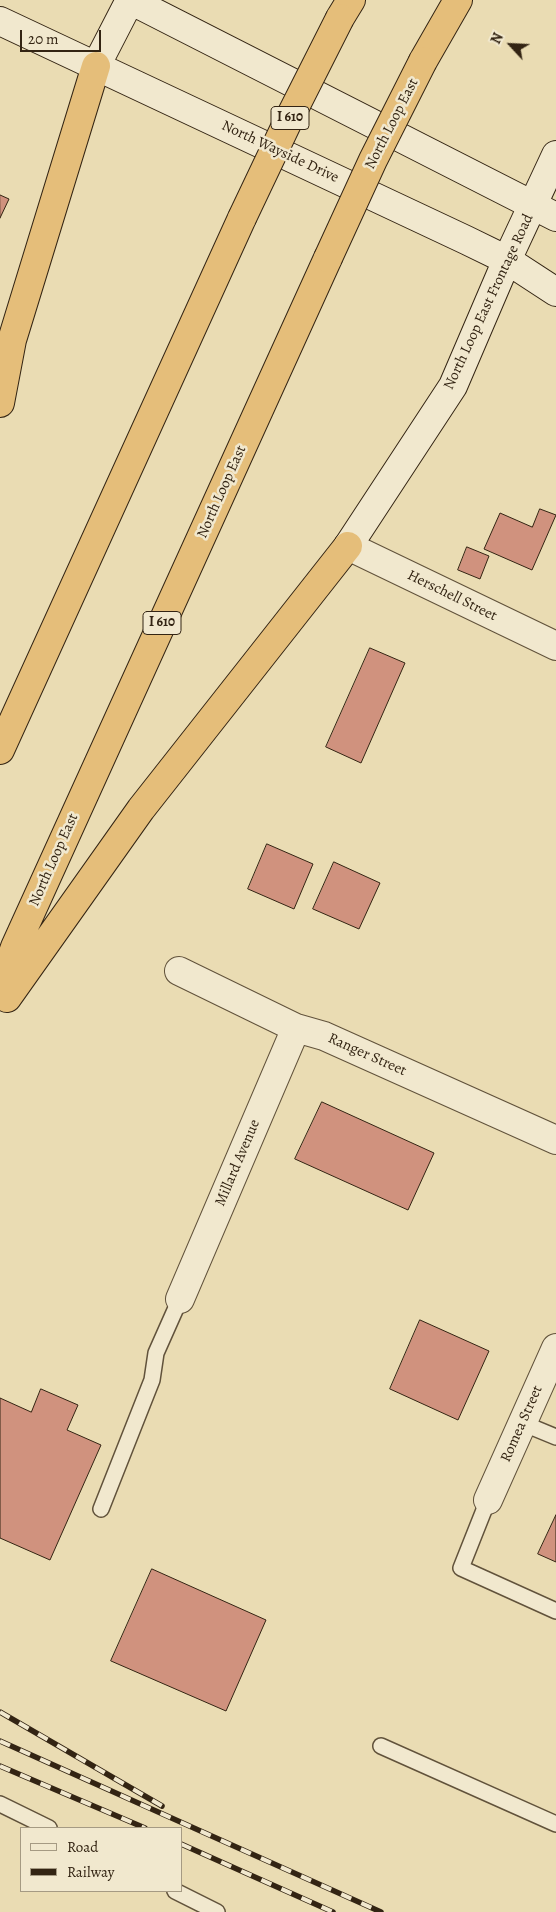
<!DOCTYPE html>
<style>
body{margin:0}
#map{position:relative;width:556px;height:1912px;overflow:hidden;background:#eadcb3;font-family:Alegreya,serif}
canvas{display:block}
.legend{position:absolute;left:20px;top:1827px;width:162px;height:65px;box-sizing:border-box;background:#f1e8ce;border:1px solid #a59a83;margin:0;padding:6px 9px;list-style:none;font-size:15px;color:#332413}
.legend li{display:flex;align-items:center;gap:10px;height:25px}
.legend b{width:25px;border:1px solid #a59a83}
.north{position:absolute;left:486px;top:20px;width:50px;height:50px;-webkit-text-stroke:4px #f1e8ce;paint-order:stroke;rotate:295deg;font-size:14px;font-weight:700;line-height:20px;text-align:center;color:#332413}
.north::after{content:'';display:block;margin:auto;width:18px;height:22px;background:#332413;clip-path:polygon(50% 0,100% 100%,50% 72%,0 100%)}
.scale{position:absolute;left:20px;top:30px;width:81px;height:22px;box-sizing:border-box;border:2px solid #332413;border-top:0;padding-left:6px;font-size:15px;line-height:18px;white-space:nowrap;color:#332413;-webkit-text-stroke:4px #f1e8ce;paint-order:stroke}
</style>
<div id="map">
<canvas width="556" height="1912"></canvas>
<ul class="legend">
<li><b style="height:6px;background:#f1e8ce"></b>Road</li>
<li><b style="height:6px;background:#332413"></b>Railway</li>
</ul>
<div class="north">N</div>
<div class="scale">20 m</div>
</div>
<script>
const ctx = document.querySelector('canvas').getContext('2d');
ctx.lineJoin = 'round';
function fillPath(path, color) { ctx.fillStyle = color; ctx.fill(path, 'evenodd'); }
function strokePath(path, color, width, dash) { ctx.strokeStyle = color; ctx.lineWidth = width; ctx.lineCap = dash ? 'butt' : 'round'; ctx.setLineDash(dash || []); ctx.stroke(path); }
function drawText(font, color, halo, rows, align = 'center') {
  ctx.font = font + ' Alegreya,serif'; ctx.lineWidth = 5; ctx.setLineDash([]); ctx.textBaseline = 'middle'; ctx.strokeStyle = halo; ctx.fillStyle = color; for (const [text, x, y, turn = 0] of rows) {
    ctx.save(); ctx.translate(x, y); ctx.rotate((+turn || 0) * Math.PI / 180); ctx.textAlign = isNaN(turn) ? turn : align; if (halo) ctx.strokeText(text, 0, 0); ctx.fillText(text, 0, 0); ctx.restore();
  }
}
const building = new Path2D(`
 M0,195L9,199L0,218Z
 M540,509L556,515L532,570L484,549L500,513L532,527Z
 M467,547L489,556L480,579L458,570Z
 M370,648L405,663L361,763L326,747Z
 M267,844L313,864L294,909L248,889Z
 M334,862L380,883L359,929L313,909Z
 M322,1102L434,1153L408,1210L295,1159Z
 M420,1320L489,1351L458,1420L390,1389Z
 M41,1389L78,1405L67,1430L101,1445L50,1560L0,1538V1398L31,1412Z
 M556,1515V1562L538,1554Z
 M152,1569L266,1620L226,1711L111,1661Z`);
const lane = new Path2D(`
 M522,1423L556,1437
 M488,1500L461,1568L556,1611
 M101,1509L152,1380L156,1353L180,1299
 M381,1746L556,1824
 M0,1804L49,1828
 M175,1891L217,1912`);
const street = new Path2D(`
 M348,546L556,646
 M179,971L296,1028L324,1036L556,1140
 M180,1299L296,1028
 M488,1500L556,1348`);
const secondary = new Path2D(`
 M130,0L556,217
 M0,21L466,240L507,260L556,292
 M96,66L130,0
 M348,546L453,386L507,260L556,155`);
const highway = new Path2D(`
 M340,18L351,0
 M423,61L458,0
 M0,403L12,340L96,66
 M0,750L242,218
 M0,990L15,947L328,258
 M7,998L141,809L348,546`);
const rail = new Path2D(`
 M0,1712L162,1806
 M0,1741L381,1912
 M0,1766L145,1828
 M181,1844L333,1912`);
const highwayBridge = new Path2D(`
 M242,218L290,117L340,18
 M328,258L373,160L423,61`);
const shields = [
 [290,118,38],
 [162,623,38]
];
const shieldNames = [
 ["I 610",290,118],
 ["I 610",162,623]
];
const streetNames = [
 ["North Loop East",392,124,-63],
 ["North Wayside Drive",280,152,25],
 ["North Loop East Frontage Road",489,302,-65],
 ["North Loop East",222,492,-66],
 ["Herschell Street",452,596,26],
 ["North Loop East",54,860,-66],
 ["Ranger Street",367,1055,24],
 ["Millard Avenue",238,1163,-67],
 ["Romea Street",522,1424,-66]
];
fillPath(building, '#d0927e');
strokePath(building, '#332413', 1);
strokePath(lane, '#61523b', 18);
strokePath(street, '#61523b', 30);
strokePath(secondary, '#332413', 30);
strokePath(highway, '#332413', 30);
strokePath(lane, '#f1e8ce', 15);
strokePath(street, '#f1e8ce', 28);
strokePath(secondary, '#f1e8ce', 28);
strokePath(highway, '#e5be7a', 28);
strokePath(rail, '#332413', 5.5);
strokePath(rail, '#f1e8ce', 4, [11]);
strokePath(highwayBridge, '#332413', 30, []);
strokePath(highwayBridge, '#e5be7a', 28);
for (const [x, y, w] of shields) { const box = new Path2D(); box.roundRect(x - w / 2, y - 11.5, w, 23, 4); ctx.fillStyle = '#f1e8ce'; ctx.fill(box); strokePath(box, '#332413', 1); }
drawText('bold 14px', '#332413', null, shieldNames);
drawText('15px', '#332413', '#f1e8ce', streetNames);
</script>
